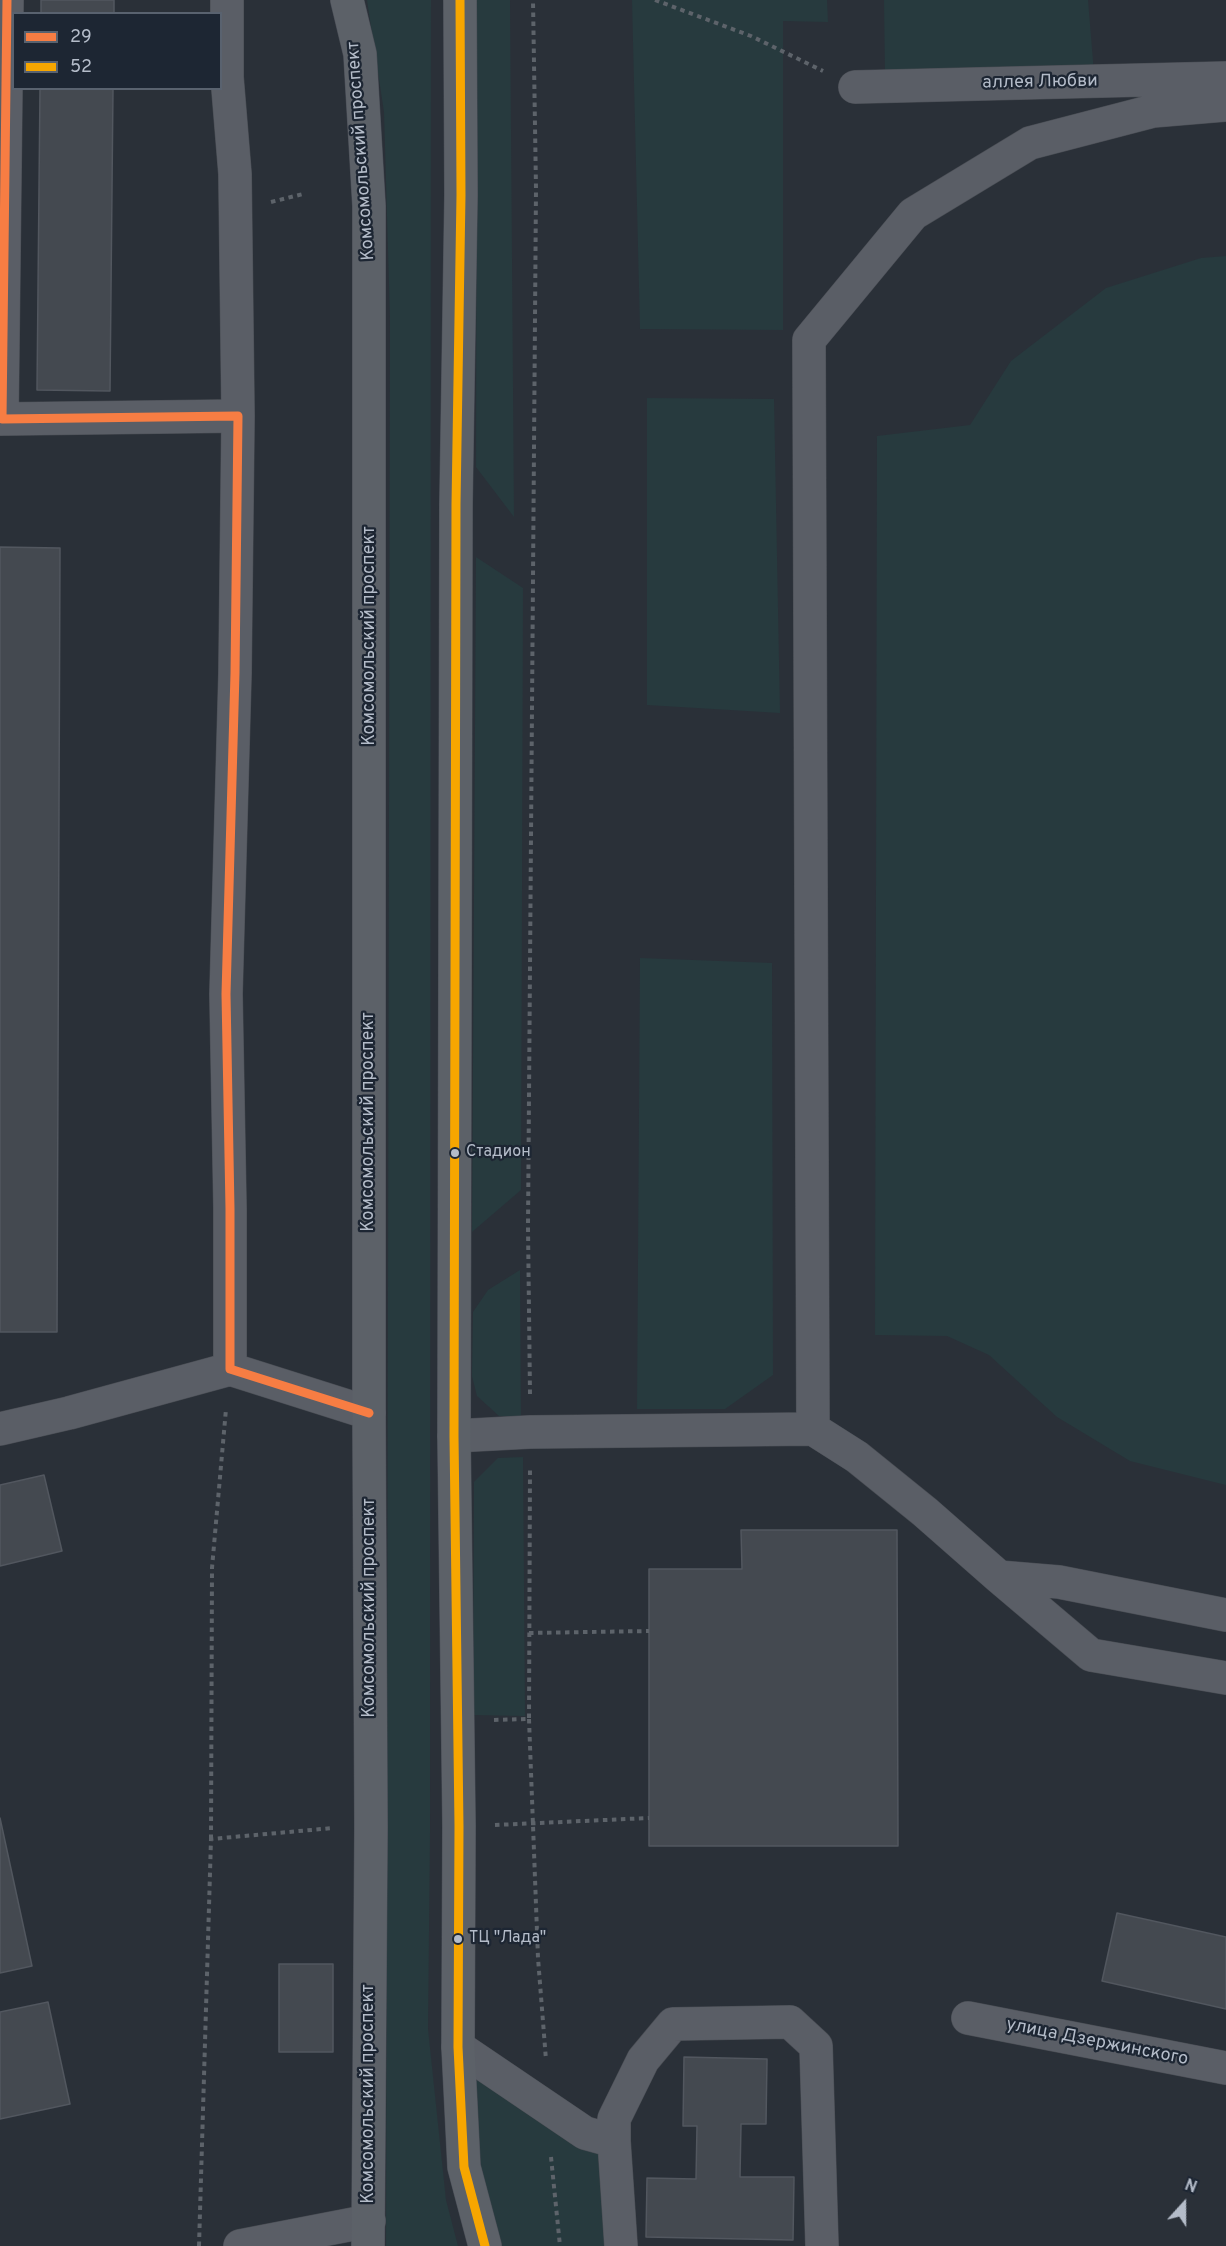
<!DOCTYPE html>
<meta charset="utf-8">
<style>
body{margin:0}
#map{position:relative;width:1226px;height:2246px;overflow:hidden;background:#2a3038;font-family:Overpass,sans-serif}
canvas{display:block}
.legend{position:absolute;left:12px;top:12px;width:210px;height:78px;box-sizing:border-box;background:#1d2633;border:2px solid #59626f;margin:0;padding:8px 10px;list-style:none;font-size:18px;color:#b4bcc9}
.legend li{display:flex;align-items:center;gap:12px;height:30px}
.legend b{width:30px;border:2px solid #59626f}
.north{position:absolute;left:1154px;top:2174px;width:60px;height:60px;-webkit-text-stroke:4px #1d2633;paint-order:stroke;rotate:21deg;font-size:16px;font-weight:700;line-height:24px;text-align:center;color:#b4bcc9}
.north::after{content:'';display:block;margin:auto;width:21px;height:27px;background:#b4bcc9;clip-path:polygon(50% 0,100% 100%,50% 72%,0 100%)}
</style>
<div id="map">
<canvas width="1226" height="2246"></canvas>
<ul class="legend">
<li><b style="height:8px;background:#f77d43"></b>29</li>
<li><b style="height:8px;background:#f7a600"></b>52</li>
</ul>
<div class="north">N</div>
</div>
<script>
const ctx = document.querySelector('canvas').getContext('2d');
ctx.lineJoin = 'round';
function fillPath(path, color) { ctx.fillStyle = color; ctx.fill(path, 'evenodd'); }
function strokePath(path, color, width, dash) { ctx.strokeStyle = color; ctx.lineWidth = width; ctx.lineCap = dash ? 'butt' : 'round'; ctx.setLineDash(dash || []); ctx.stroke(path); }
function drawText(font, color, halo, rows, align = 'center') {
  ctx.font = font + ' Overpass,sans-serif'; ctx.lineWidth = 4.5; ctx.setLineDash([]); ctx.textBaseline = 'middle'; ctx.strokeStyle = halo; ctx.fillStyle = color; for (const [text, x, y, turn = 0] of rows) {
    ctx.save(); ctx.translate(x, y); ctx.rotate((+turn || 0) * Math.PI / 180); ctx.textAlign = isNaN(turn) ? turn : align; if (halo) ctx.strokeText(text, 0, 0); ctx.fillText(text, 0, 0); ctx.restore();
  }
}
const green = new Path2D(`
 M367,0H431L430,1833L428,2029L446,2200L458,2246H386L390,318L384,112Z
 M477,0H510L514,517L476,467Z
 M632,0H827L828,22L783,21V330L640,329Z
 M884,0H1088L1094,73L885,75Z
 M1226,256V1485L1130,1461L1057,1417L989,1355L947,1336L875,1335L877,436L970,425L1011,361L1106,288L1201,258Z
 M647,398L774,399L780,713L647,705Z
 M476,557L523,588L521,1190L472,1232Z
 M640,958L772,963L773,1375L725,1409H637Z
 M520,1270L521,1417L499,1416L477,1396L472,1376L473,1312L488,1290Z
 M523,1457L525,1716L473,1715L474,1482L498,1458Z
 M458,2047L614,2141L621,2246H485Z`);
const building = new Path2D(`
 M41,0H114V14H41Z
 M40,88H113L110,391L37,390Z
 M0,547L60,548L57,1332H0Z
 M44,1475L62,1551L0,1566V1485Z
 M741,1530H897L898,1846H649V1569H742Z
 M0,1818L32,1966L0,1973Z
 M1117,1913L1226,1937V2009L1102,1981Z
 M279,1964H333V2052H279Z
 M48,2002L70,2104L0,2119V2012Z
 M684,2057L767,2059L766,2124H741L740,2177H794L793,2240L646,2237L647,2178L696,2179L697,2126H683Z`);
const path = new Path2D(`
 M655,0L751,36L823,71
 M271,202L303,194
 M530,1394L528,1227L536,189L533,0
 M529,1633L649,1631
 M529,1719L538,1958L546,2060
 M494,1720L529,1719L530,1468
 M495,1825L649,1818
 M211,1839L212,1568L226,1409
 M551,2157L560,2246
 M199,2246L211,1839L333,1828`);
const minor = new Path2D(`
 M7,0L2,419L238,416L235,673L226,994L230,1209V1369L369,1413
 M227,0V77L235,174L238,416
 M855,87L1226,78
 M0,1429L69,1413L230,1369
 M813,1429L809,340L913,214L1030,143L1153,111L1226,105
 M454,1436L530,1432L813,1429L857,1457L925,1512L999,1577L1091,1655L1226,1678
 M999,1577L1059,1582L1226,1615
 M968,2018L1226,2068
 M458,2047L585,2133L614,2141L621,2246
 M614,2141V2119L643,2060L673,2024L790,2022L816,2046L822,2246
 M240,2246L369,2221`);
const major = new Path2D(`
 M347,0L360,54L369,206V1413L371,1827L368,2246
 M460,0L461,195L456,504L454,1436L459,1826L458,2047L464,2167L485,2246`);
const bus1 = new Path2D(`
 M7,0L2,419L238,416L235,673L226,994L230,1209V1369L369,1413`);
const bus2 = new Path2D(`
 M460,0L461,195L456,504L454,1436L459,1826L458,2047L464,2167L485,2246`);
const markers = [
 [455,1153,5,"#b4bcc9"],
 [458,1939,5,"#b4bcc9"]
];
const busNames = [
 ["Стадион",466,1153],
 ["ТЦ \"Лада\"",469,1939]
];
const streetNames = [
 ["аллея Любви",1040,83,-1],
 ["Комсомольский проспект",362,151,-94],
 ["Комсомольский проспект",370,636,-90],
 ["Комсомольский проспект",369,1122,-90],
 ["Комсомольский проспект",370,1608,-90],
 ["улица Дзержинского",1097,2043,11],
 ["Комсомольский проспект",369,2094,-90]
];
fillPath(green, '#273a3e');
fillPath(building, '#444950');
strokePath(building, '#52575f', 1.5);
strokePath(minor, '#484c53', 34);
strokePath(major, '#484c55', 34);
strokePath(path, '#5d636a', 4, [4.5, 4.5]);
strokePath(minor, '#5a5e66', 33);
strokePath(major, '#5c6168', 33);
strokePath(bus1, '#f77d43', 9);
strokePath(bus2, '#f7a600', 9);
for (const [x, y, r, color] of markers) { const dot = new Path2D(); dot.arc(x, y, r, 0, 2 * Math.PI); ctx.fillStyle = color; ctx.fill(dot); strokePath(dot, '#1d2633', 2); }
drawText('16px', '#b4bcc9', '#1d2633', busNames, 'left');
drawText('18px', '#b4bcc9', '#1d2633', streetNames);
</script>
